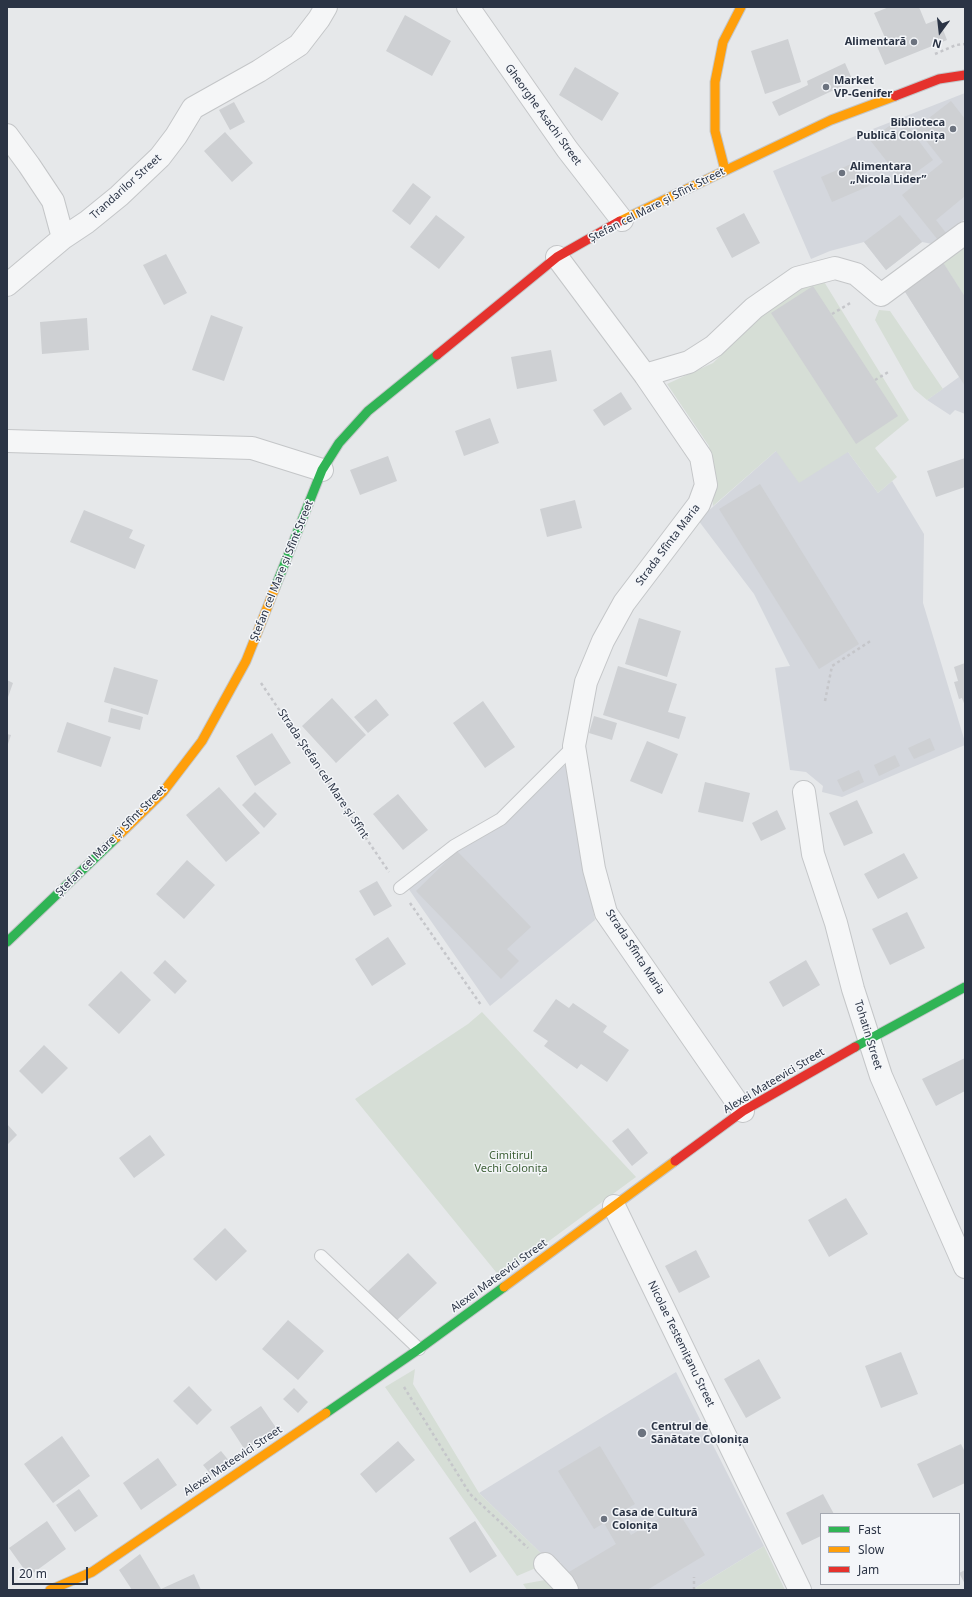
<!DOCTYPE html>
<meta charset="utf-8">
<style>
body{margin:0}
#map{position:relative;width:972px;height:1597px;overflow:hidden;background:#e6e8ea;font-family:"Noto Sans",sans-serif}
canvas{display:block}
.frame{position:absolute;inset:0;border:8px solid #2b3445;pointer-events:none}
.legend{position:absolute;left:820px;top:1513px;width:140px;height:72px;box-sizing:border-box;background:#f4f6f9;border:1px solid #a4a8b1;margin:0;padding:5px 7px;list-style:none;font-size:12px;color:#2b3445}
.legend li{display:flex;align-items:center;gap:8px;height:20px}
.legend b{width:20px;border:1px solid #a4a8b1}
.north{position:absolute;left:920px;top:12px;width:40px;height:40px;-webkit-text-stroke:3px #f4f6f9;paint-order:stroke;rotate:195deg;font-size:11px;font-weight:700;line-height:16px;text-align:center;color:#2b3445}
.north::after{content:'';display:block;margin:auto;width:14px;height:18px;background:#2b3445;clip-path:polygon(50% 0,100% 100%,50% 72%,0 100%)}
.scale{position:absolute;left:12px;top:1567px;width:76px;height:18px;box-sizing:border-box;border:2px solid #2b3445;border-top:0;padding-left:5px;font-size:12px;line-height:14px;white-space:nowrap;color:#2b3445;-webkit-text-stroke:3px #f4f6f9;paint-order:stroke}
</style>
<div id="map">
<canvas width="972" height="1597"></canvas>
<div class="frame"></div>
<ul class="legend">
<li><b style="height:5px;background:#30b455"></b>Fast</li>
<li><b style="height:5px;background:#ff9f0a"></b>Slow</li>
<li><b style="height:5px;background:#e5322d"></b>Jam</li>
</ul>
<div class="north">N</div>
<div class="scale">20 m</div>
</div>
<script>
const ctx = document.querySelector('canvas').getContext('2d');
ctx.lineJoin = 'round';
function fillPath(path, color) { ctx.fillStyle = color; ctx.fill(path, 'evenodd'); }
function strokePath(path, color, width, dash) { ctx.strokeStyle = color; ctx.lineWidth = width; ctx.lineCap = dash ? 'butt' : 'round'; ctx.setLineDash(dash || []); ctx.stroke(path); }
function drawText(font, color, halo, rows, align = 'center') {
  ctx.font = font + ' "Noto Sans",sans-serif'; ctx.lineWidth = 3; ctx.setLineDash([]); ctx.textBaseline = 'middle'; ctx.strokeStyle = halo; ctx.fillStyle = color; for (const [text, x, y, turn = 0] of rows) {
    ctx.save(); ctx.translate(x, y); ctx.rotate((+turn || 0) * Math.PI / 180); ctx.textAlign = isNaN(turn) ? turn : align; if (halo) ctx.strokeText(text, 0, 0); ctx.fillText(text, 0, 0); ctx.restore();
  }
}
const built = new Path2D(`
 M965,93V219L932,244L922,242L886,270L864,242L830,251L811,259L773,171L860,134Z
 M965,245V414L955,410L950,415L927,400L959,377L902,287Z
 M776,451L848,452L878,493L892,481L924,534L923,603L965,742V745L842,797L822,792L823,786L806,772L790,770L775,668L790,666L754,594L698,520Z
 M567,763L595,920L490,1006L408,888L457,848L506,823Z
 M676,1372L764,1546L692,1590H575L560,1562H550L479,1493Z`);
const green = new Path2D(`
 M965,245V297L942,261Z
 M811,279L823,280L909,420L875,448L897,477L878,493L848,452L799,483L776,451L713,506L709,446L667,384L713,363L768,308Z
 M879,310L890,311L943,389L927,400L914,389L875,320Z
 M482,1012L636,1177L500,1277L355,1099L468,1024Z
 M415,1369L413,1384L479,1493L550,1562L517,1576L385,1387Z
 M764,1546L785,1590H692Z
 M545,1580L556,1585L558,1590H527L523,1584Z`);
const building = new Path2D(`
 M889,7H919L926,24L939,19L947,40L885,65L876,44L886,40L874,13Z
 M405,15L451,41L432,76L386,51Z
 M788,39L801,82L765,94L751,51Z
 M845,63L853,81L779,116L772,102L808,85L807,81Z
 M575,67L619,93L602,121L559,95Z
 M951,101L965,119V196L936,220L946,233L938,240L902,195L943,162L916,128Z
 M234,102L245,122L230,130L219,110Z
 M892,124L898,132L907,125L933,160L903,182L870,140Z
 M225,132L253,163L232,182L204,151Z
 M858,161L869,186L832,202L821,177Z
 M413,183L431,197L410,225L392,211Z
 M744,213L760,243L732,258L716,228Z
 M436,215L465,237L439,269L410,247Z
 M900,215L922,242L886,270L864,242Z
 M166,254L187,293L164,305L143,265Z
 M942,261L965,297V386L902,287Z
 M813,286L898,416L856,444L771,313Z
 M211,315L243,327L224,381L192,370Z
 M87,318L89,350L42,354L40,322Z
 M551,350L557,381L517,389L511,357Z
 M621,392L632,409L604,426L593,410Z
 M490,418L499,443L464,456L455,431Z
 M388,456L397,481L360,495L350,470Z
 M965,458V487L936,497L927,471Z
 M760,484L859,644L819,669L719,509Z
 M575,500L582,528L547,537L540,509Z
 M84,510L133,530L129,538L145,545L135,569L70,542Z
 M639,618L681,631L667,677L625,664Z
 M965,663V706L962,698L959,699L954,682L958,681L954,667Z
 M618,666L677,684L668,712L686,717L679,739L603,715Z
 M114,667L158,680L148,715L104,702Z
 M7,680L13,683L7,700Z
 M332,698L366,735L336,763L302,726Z
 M376,699L389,715L368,733L354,717Z
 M483,701L515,747L485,768L453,723Z
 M111,708L143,717L140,730L108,722Z
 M594,716L617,723L612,740L589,733Z
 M67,722L111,737L101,767L57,752Z
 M272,733L291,763L255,786L236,756Z
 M7,734L11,735L7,747Z
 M930,738L935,750L914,759L908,748Z
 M647,741L678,754L662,794L630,781Z
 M895,755L900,766L879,776L874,765Z
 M859,770L864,782L843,792L837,780Z
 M705,782L750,793L743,822L698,812Z
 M219,787L260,833L226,862L186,815Z
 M255,792L277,814L264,828L242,805Z
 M398,794L428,830L403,850L373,814Z
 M857,800L873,833L844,846L829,813Z
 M777,810L786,829L761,841L752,823Z
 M457,851L531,927L507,949L519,961L501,979L416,891Z
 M904,853L918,878L878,899L864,874Z
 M187,860L215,885L184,919L156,894Z
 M377,881L392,906L374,916L359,891Z
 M907,912L925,948L890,965L872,929Z
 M388,937L406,964L372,986L355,959Z
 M165,960L187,981L175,994L153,973Z
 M806,960L820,985L783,1007L769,982Z
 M121,971L151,1000L119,1034L88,1005Z
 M556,999L569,1008L573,1003L607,1026L603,1032L629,1050L607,1082L581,1064L577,1069L544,1046L548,1041L533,1031Z
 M44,1045L68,1068L42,1094L19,1071Z
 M965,1058V1091L936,1106L922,1079Z
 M7,1124L17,1135L7,1145Z
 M628,1128L648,1153L632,1166L612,1141Z
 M150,1135L165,1155L134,1178L119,1158Z
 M846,1198L868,1234L829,1257L808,1220Z
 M225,1228L247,1251L216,1281L193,1259Z
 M696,1250L710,1277L679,1293L665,1266Z
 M408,1253L437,1283L396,1321L368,1291Z
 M288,1320L324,1351L298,1380L262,1349Z
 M901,1352L918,1394L881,1408L865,1366Z
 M759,1359L781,1398L746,1418L724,1379Z
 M189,1386L212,1410L197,1425L173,1401Z
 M294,1388L308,1402L298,1413L283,1399Z
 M261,1406L277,1429L245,1450L230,1427Z
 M62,1436L90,1476L53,1503L24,1464Z
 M398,1441L415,1460L376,1493L360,1474Z
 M961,1444L965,1452V1483L933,1498L917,1464Z
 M600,1446L635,1504L618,1514L631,1535L676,1508L705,1555L647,1590H580L569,1572L616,1544L604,1523L594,1529L558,1471Z
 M221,1451L230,1462L212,1476L203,1465Z
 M158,1458L177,1485L141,1510L123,1483Z
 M79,1489L98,1516L75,1532L56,1505Z
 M823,1494L834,1514H821V1536L802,1545L786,1513Z
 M47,1521L66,1549L29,1576L9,1548Z
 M475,1521L497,1556L470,1573L449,1538Z
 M140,1554L161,1589L194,1574L201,1590H132L119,1570Z
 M965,1570V1584L959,1573Z`);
const path = new Path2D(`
 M935,54L956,45L965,44
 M832,314L852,302
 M875,380L890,371
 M261,683L389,872
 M825,701L832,666L872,640
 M410,903L481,1005
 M404,1387L470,1494L528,1548
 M694,1590V1577`);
const lane = new Path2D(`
 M400,888L454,846L501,819L574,746
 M321,1256L419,1349`);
const street = new Path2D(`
 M468,7L567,149L622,220
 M7,135L29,165L53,201L63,238
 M557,257L645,375L701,457L706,485L699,504L624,603L603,641L586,682L574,746L594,869L606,913L743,1111
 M7,285L63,238L87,222L119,196L160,157L176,136L193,108L259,71L299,45L319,19L326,7
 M645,375L689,362L714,346L754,308L797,278L835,268L856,274L881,295L965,233
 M7,441L252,448L322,470
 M804,792L813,854L836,923L853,989L881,1076L965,1267
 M614,1206L800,1590
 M545,1564L563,1583L567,1590`);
const fast = new Path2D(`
 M275,588L322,470L339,443L368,411L437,355
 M7,942L116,838
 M855,1047L965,987
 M326,1413L419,1349L504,1287`);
const slow = new Path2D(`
 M725,170L715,131V82L723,42L741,7
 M620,221L831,120L895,96
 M116,838L163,792L202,741L246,661L275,588
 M504,1287L675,1161
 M50,1590L92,1572L326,1413`);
const jam = new Path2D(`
 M895,96L939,79L965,75
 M437,355L557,257L620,221
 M675,1161L743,1111L855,1047`);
const markers = [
 [914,42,4,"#6c737f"],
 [826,87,4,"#6c737f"],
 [953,129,4,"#6c737f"],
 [842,173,4,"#6c737f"],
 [642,1433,5,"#6c737f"],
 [604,1519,4,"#6c737f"]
];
const poiNames = [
 ["Alimentară",906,42,"right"],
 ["Market",834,81],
 ["VP-Genifer",834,94],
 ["Biblioteca",945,123,"right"],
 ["Publică Colonița",945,136,"right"],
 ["Alimentara",850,167],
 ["„Nicola Lider”",850,180],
 ["Centrul de",651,1427],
 ["Sănătate Colonița",651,1440],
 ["Casa de Cultură",612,1513],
 ["Colonița",612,1526]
];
const streetNames = [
 ["Gheorghe Asachi Street",543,115,54],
 ["Trandarilor Street",126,187,-42],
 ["Ștefan cel Mare și Sfînt Street",657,205,-27],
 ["Strada Sfînta Maria",668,545,-53],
 ["Ștefan cel Mare și Sfînt Street",282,571,-68],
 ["Strada Ștefan cel Mare și Sfînt",323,774,56],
 ["Ștefan cel Mare și Sfînt Street",111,841,-45],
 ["Strada Sfînta Maria",635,952,57],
 ["Tohatin Street",868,1035,73],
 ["Alexei Mateevici Street",774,1081,-31],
 ["Alexei Mateevici Street",499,1276,-36],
 ["Nicolae Testemițanu Street",681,1344,64],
 ["Alexei Mateevici Street",233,1461,-34]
];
const parkNames = [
 ["Cimitirul",511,1156],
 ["Vechi Colonița",511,1169]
];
fillPath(built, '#d4d7dd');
fillPath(green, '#d6ded6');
fillPath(building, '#ced0d3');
strokePath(lane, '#c4c6c8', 14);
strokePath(street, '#c4c6c8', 24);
strokePath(fast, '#c4c6c8', 11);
strokePath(slow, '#c4c6c8', 11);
strokePath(jam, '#c4c6c8', 11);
strokePath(path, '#c5c6ca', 2.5, [3, 3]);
strokePath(lane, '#f5f6f7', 12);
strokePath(street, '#f5f6f7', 22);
strokePath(fast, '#30b455', 9);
strokePath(slow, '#ff9f0a', 9);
strokePath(jam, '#e5322d', 9);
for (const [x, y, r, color] of markers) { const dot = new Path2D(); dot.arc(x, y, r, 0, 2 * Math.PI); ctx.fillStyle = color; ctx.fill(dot); strokePath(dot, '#f4f6f9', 1.5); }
drawText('bold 11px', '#2b3445', '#f4f6f9', poiNames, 'left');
drawText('11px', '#2b3445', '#f4f6f9', streetNames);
drawText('11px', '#3f6138', '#f4f6f9', parkNames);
</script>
